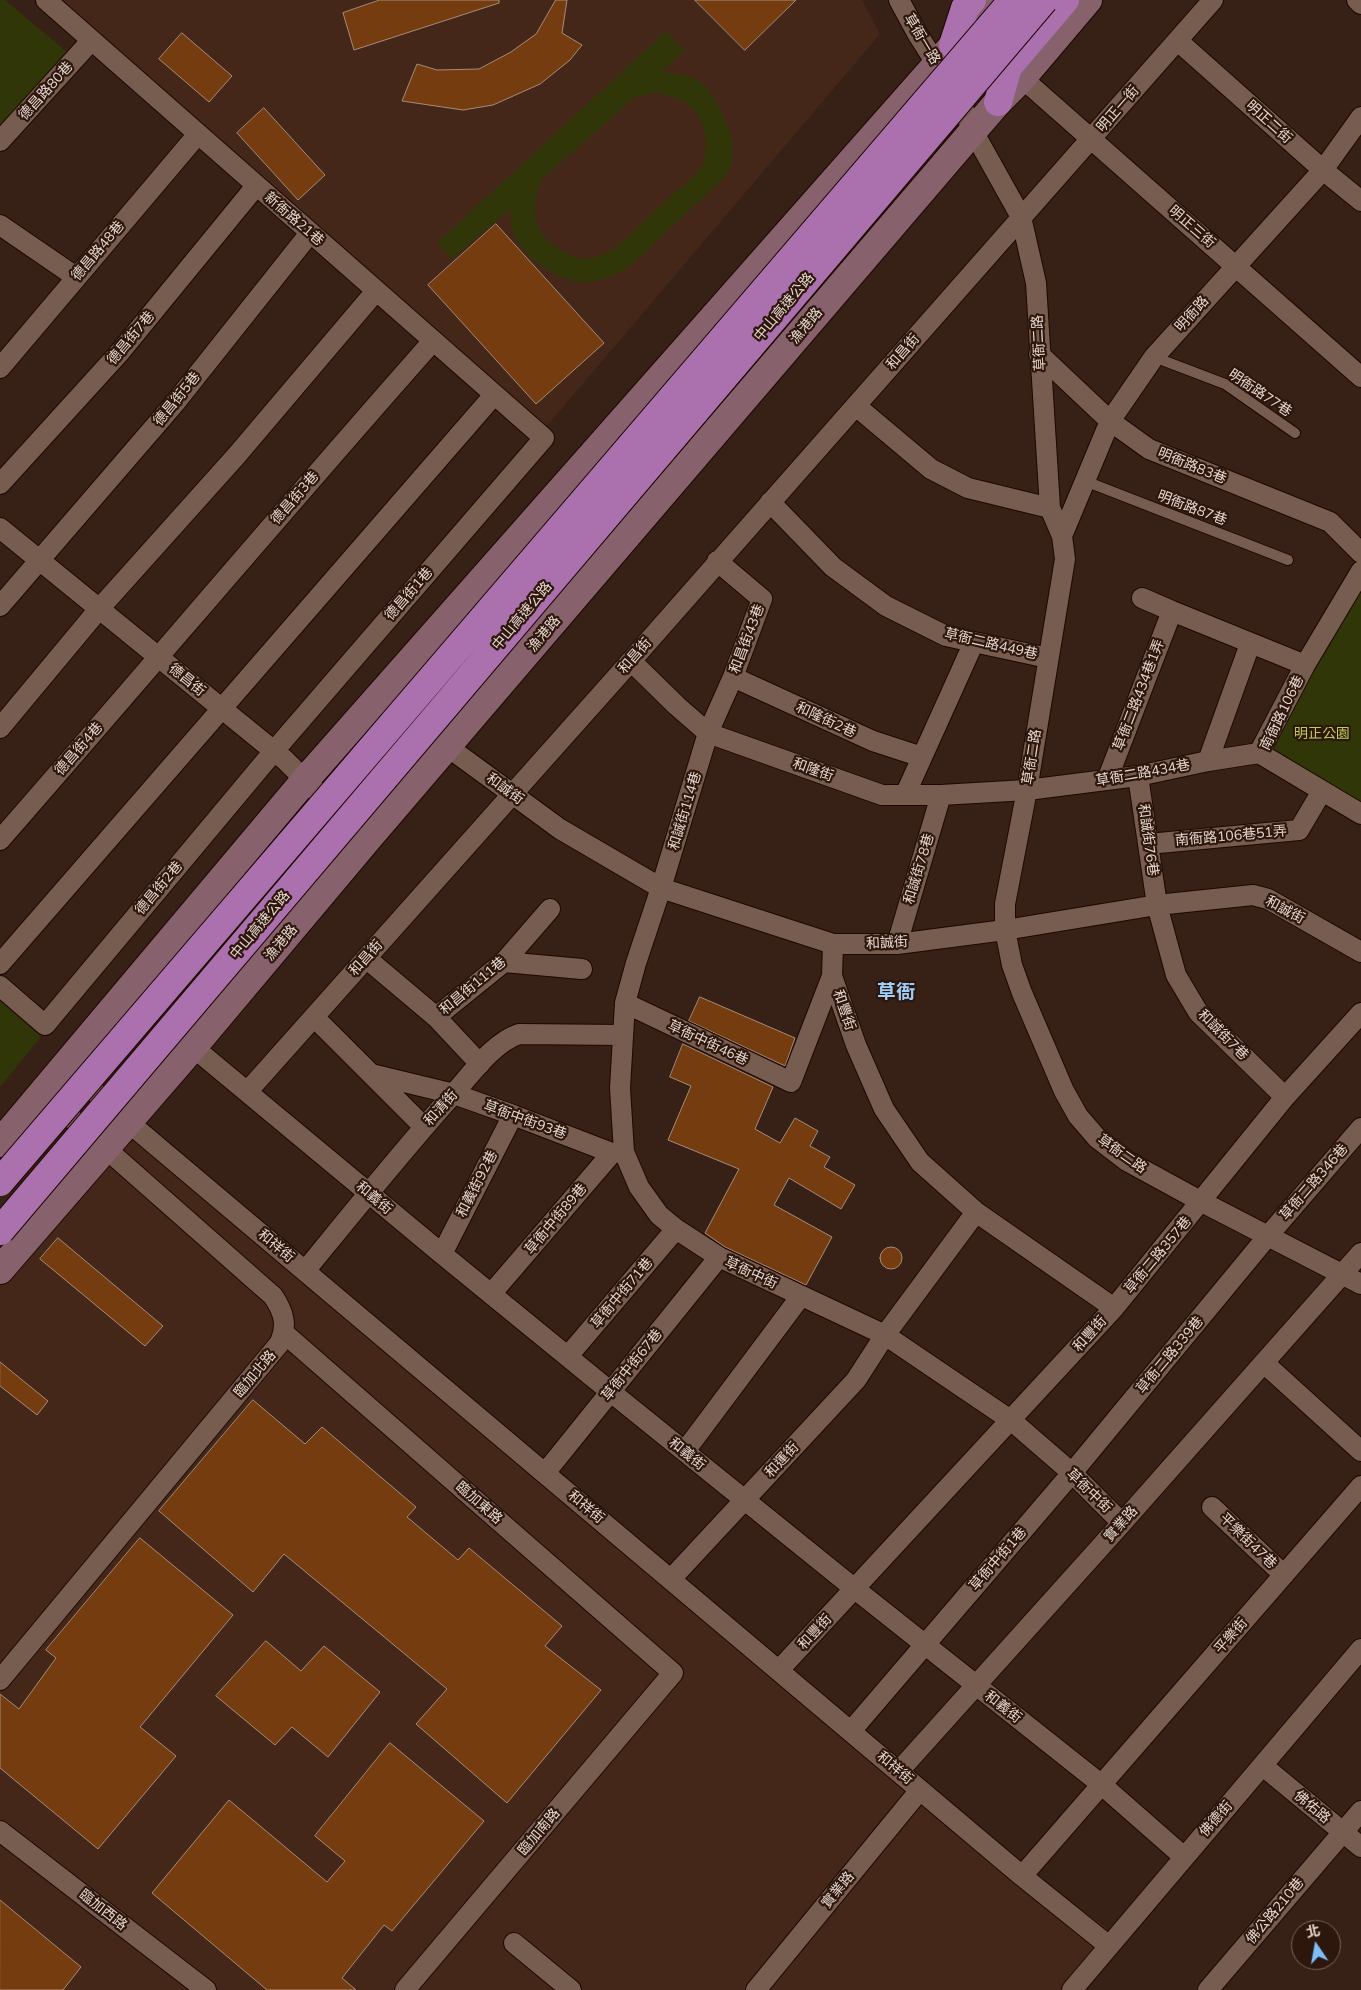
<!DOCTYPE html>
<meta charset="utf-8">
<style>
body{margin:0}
#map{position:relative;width:1361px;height:1990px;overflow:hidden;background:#372015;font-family:Mulish,"Noto Sans TC",sans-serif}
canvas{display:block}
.north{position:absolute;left:1291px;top:1920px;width:50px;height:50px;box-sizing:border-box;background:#2d170c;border:1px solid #77645a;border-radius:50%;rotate:348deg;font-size:14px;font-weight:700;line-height:20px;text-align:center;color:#e7d7d0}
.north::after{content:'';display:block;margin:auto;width:18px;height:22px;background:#7bbef9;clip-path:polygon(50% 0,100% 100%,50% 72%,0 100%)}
</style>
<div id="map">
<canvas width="1361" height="1990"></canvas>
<div class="north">北</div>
</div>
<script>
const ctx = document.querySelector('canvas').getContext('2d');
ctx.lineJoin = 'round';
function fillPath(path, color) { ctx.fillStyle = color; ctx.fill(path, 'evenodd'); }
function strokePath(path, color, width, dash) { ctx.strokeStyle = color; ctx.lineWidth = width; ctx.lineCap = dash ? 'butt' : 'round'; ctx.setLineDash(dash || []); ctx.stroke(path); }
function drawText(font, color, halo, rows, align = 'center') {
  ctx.font = font + ' Mulish,"Noto Sans TC",sans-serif'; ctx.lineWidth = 4.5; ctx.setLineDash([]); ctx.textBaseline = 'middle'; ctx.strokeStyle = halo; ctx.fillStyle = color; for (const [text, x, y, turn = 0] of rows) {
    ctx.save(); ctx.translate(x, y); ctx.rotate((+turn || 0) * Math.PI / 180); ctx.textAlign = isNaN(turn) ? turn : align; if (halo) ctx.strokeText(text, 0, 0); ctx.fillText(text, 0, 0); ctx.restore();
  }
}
const built = new Path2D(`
 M60,0H862L880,34L541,433Z
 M127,1121L921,1790L1108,1929L1068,1990H0V1270Z`);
const green = new Path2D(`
 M0,0H5L67,52L0,128Z
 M666,31L685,51L661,72C674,73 691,74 701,83C718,98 735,134 733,156C733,162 729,169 727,175L631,265C619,273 602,282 587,282C559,282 531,263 516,239C511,230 511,219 510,209L452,259L437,243ZM655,93C667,95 677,98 687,104C706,116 710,147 702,166C698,174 658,207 649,216C633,231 615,254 592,258C574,260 561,252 548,240C530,224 534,202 541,180L635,97Z
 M1361,583V804L1270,751L1310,668Z
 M0,1001L41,1037L0,1087Z`);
const building = new Path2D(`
 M380,0H499V3L354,50L343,13Z
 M556,0H567L562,33L582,45L570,60L540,84L493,105L463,110L402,101L417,64L437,70L479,69L511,52L536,34Z
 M695,0H796L745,50Z
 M182,33L232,76L209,102L159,59Z
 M264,108L325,175L298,200L237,133Z
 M496,224L604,343L536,404L428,285Z
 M700,997L795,1038L785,1066L689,1021Z
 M683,1044L773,1087L755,1129L780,1143L795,1118L818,1131L810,1146L830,1157L824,1167L855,1185L841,1209L789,1178L774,1205L832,1237L806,1285L725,1247L705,1233L739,1169L668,1140L691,1086L670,1077Z
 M58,1238L163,1326L145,1346L40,1259Z
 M880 1258a11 11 0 1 1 22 0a11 11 0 1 1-22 0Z
 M0,1362L48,1401L37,1415L0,1386Z
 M253,1400L305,1444L322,1427L416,1507L407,1517L458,1560L469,1548L562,1626L545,1646L601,1690L507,1803L416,1724L447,1689L284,1554L253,1592L159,1511Z
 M140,1538L233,1615L140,1727L176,1756L98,1849L0,1768V1694L19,1709L56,1658L46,1650Z
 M266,1641L301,1671L324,1646L380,1692L328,1757L292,1727L275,1745L216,1696Z
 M390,1743L484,1821L392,1931L384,1925L342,1978L356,1990H267L152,1893L229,1800L327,1882L345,1861L315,1836Z
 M0,1900L81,1967L63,1990H0Z`);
const lane = new Path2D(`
 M1154,357L1225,384L1295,433
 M1085,481L1288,560`);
const street = new Path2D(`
 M899,0L918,35L960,101L973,131L1021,217L1036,283L1050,508L1062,536L1065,559L1027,790L1005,904V930L1012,965L1022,993L1064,1091L1078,1116L1097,1138L1127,1161L1202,1202L1361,1284
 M1357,0L1361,4
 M1178,41L1323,170L1361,201
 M1022,78L1361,377
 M0,141L91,41
 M0,225L76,277
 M1039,354L1110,421L1149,449L1330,522L1361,553
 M0,368L198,134
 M856,406L931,469L968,488L1050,508
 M0,484L121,351L256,186
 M770,502L833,567L886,606L946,636L1048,658
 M0,528L285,760L356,831
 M1062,536L1110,421L1154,357L1323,170L1361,117
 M717,561L762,599L733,677L708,733L661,888L636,963L625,1003L620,1088L624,1152L639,1187L659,1215L676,1229L719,1257L885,1335L1012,1421L1072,1473L1122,1523
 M1361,571L1305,665L1259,753L1361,814
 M1142,598L1172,611
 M0,606L175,403L310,233
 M631,661L677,706L708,733L882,795H941L1027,790L1138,776L1208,761L1259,753
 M733,677L873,741L922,757
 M0,728L99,609L237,455L376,291
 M448,747L560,829L661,888L833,944H897L1005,930L1157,905L1253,895L1268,899L1361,952
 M1208,761L1250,644
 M1138,776L1157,905L1176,975L1198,1012L1285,1097
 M1107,780L1172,611L1305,665
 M905,795L974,642
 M0,840C145,674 287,506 433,341
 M1148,844L1299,830L1322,791
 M833,944L832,976L856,1045L884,1109L920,1162L976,1212L1114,1308
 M897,944L941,795
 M366,958L436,1017L504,962L550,909
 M504,962L582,969
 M0,964L494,395
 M0,986L45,1025L274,751L544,438L46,0
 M625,1003L791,1082L832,976
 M314,1017L371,1074L454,1094L513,1115L612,1153
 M436,1017L480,1064
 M193,1047L442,1254L611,1392L855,1589L1102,1785L1184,1857
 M75,1074L127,1121L1022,1876L1109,1946
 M371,1074L424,1127
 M247,1092L631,661L1213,0
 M442,1254L513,1115
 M305,1271C354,1211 403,1150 455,1092C473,1072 493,1043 519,1034L622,1035
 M491,1294L612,1153L624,1152
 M284,1333L673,1673L405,1990
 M568,1356L676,1229
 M1264,1363L1361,1451
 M685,1451L801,1296
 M545,1473L719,1257
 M1212,1507L1284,1575
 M671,1579L856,1380L885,1335L976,1212
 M779,1670L1114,1308L1285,1097L1361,1013
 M0,1680L279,1344C288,1326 284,1312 273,1296L53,1102
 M851,1731L1072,1473L1267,1237L1361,1128
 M1263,1766L1361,1847
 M899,1771L1122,1523L1361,1253
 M0,1831L206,1990
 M1022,1876L1361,1486
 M514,1943L571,1990
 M756,1990L920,1790
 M1072,1990L1361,1649
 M1208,1990L1361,1811`);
const secondary = new Path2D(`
 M0,1143L306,779L937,64L992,0
 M0,1270L193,1047L366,841L973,131L998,102L1022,78L1088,0`);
const highway = new Path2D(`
 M953,45L965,8L972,0
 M998,102L1008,67L1065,0`);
const highwayBridge = new Path2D(`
 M0,1182L1013,0
 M0,1231L1044,0`);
const streetNames = [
 ["草衙一路",922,39,59],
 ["德昌路80巷",46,91,-48],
 ["明正一街",1118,109,-49],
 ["明正二街",1269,122,42],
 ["新衙路21巷",294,219,41],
 ["明正三街",1192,227,41],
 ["德昌路48巷",98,251,-50],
 ["中山高速公路",784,307,-50],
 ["明衙路",1192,314,-48],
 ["漁港路",806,326,-50],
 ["德昌街7巷",131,338,-50],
 ["草衙二路",1039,343,-93],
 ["和昌街",903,352,-49],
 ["明衙路77巷",1260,393,34],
 ["德昌街5巷",177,399,-51],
 ["明衙路83巷",1192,466,22],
 ["德昌街3巷",295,498,-49],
 ["明衙路87巷",1192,508,21],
 ["德昌街1巷",409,594,-49],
 ["中山高速公路",522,616,-50],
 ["漁港路",544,634,-50],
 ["和昌街43巷",747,639,-69],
 ["草衙二路449巷",991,644,13],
 ["和昌街",635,656,-49],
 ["德昌街",187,680,39],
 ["草衙二路434巷1弄",1139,695,-69],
 ["南衙路106巷",1282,713,-64],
 ["和隆街2巷",826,720,25],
 ["德昌街4巷",79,749,-49],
 ["草衙二路",1032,757,-81],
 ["和隆街",813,770,20],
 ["草衙二路434巷",1143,773,-10],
 ["和誠街",505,789,36],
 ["和誠街114巷",685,811,-73],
 ["南衙路106巷51弄",1231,836,-5],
 ["和誠街76巷",1148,840,82],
 ["和誠街78巷",919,869,-73],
 ["德昌街2巷",159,888,-50],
 ["和誠街",1285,910,28],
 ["中山高速公路",260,925,-50],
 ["漁港路",281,943,-50],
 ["和誠街",887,943,-3],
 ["和昌街",366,958,-48],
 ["和昌街111巷",473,986,-40],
 ["和豐街",844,1010,71],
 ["和誠街7巷",1223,1035,45],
 ["草衙中街46巷",708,1043,25],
 ["和清街",441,1108,-48],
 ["草衙中街93巷",525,1120,20],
 ["草衙二路",1122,1154,35],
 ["草衙二路346巷",1314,1182,-49],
 ["和義街92巷",477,1184,-63],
 ["和義街",374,1198,40],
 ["草衙中街89巷",556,1219,-50],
 ["和祥街",276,1246,40],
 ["草衙二路357巷",1158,1255,-50],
 ["草衙中街",751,1273,25],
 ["草衙中街71巷",622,1293,-50],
 ["和豐街",1090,1334,-48],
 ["草衙二路339巷",1170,1355,-50],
 ["草衙中街67巷",632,1365,-51],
 ["臨加北路",255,1374,-50],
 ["和義街",687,1454,39],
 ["和運街",782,1460,-47],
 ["草衙中街",1089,1491,44],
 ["臨加東路",479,1503,41],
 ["和祥街",586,1507,40],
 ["實業路",1121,1524,-48],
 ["平樂街47巷",1248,1541,44],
 ["草衙中街1巷",998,1559,-49],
 ["和豐街",815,1632,-47],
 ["平樂街",1231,1636,-49],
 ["和義街",1003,1707,38],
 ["和祥街",895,1768,40],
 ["佛佑路",1312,1807,40],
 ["佛德街",1216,1819,-49],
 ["臨加南路",539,1832,-50],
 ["實業路",838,1890,-51],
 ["臨加西路",103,1910,38],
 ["佛公路210巷",1275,1911,-50]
];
const parkNames = [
 ["明正公園",1322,734]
];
const districtNames = [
 ["草衙",896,992]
];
fillPath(built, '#442719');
fillPath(green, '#303608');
fillPath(building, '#743c0f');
strokePath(building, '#a68b7b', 1);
strokePath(lane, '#1d0902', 12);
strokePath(street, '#1d0902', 22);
strokePath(secondary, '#1d0902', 30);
strokePath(highway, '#1d0902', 30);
strokePath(lane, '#775c50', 10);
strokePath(street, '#775c50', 20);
strokePath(secondary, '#87626c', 28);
strokePath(highway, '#ab71af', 28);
strokePath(highwayBridge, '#1d0902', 30, []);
strokePath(highwayBridge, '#ab71af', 28);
drawText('14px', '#e7d7d0', '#2d170c', streetNames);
drawText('14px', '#bcce51', '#2d170c', parkNames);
drawText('bold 19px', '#9ecefa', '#2d170c', districtNames);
</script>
